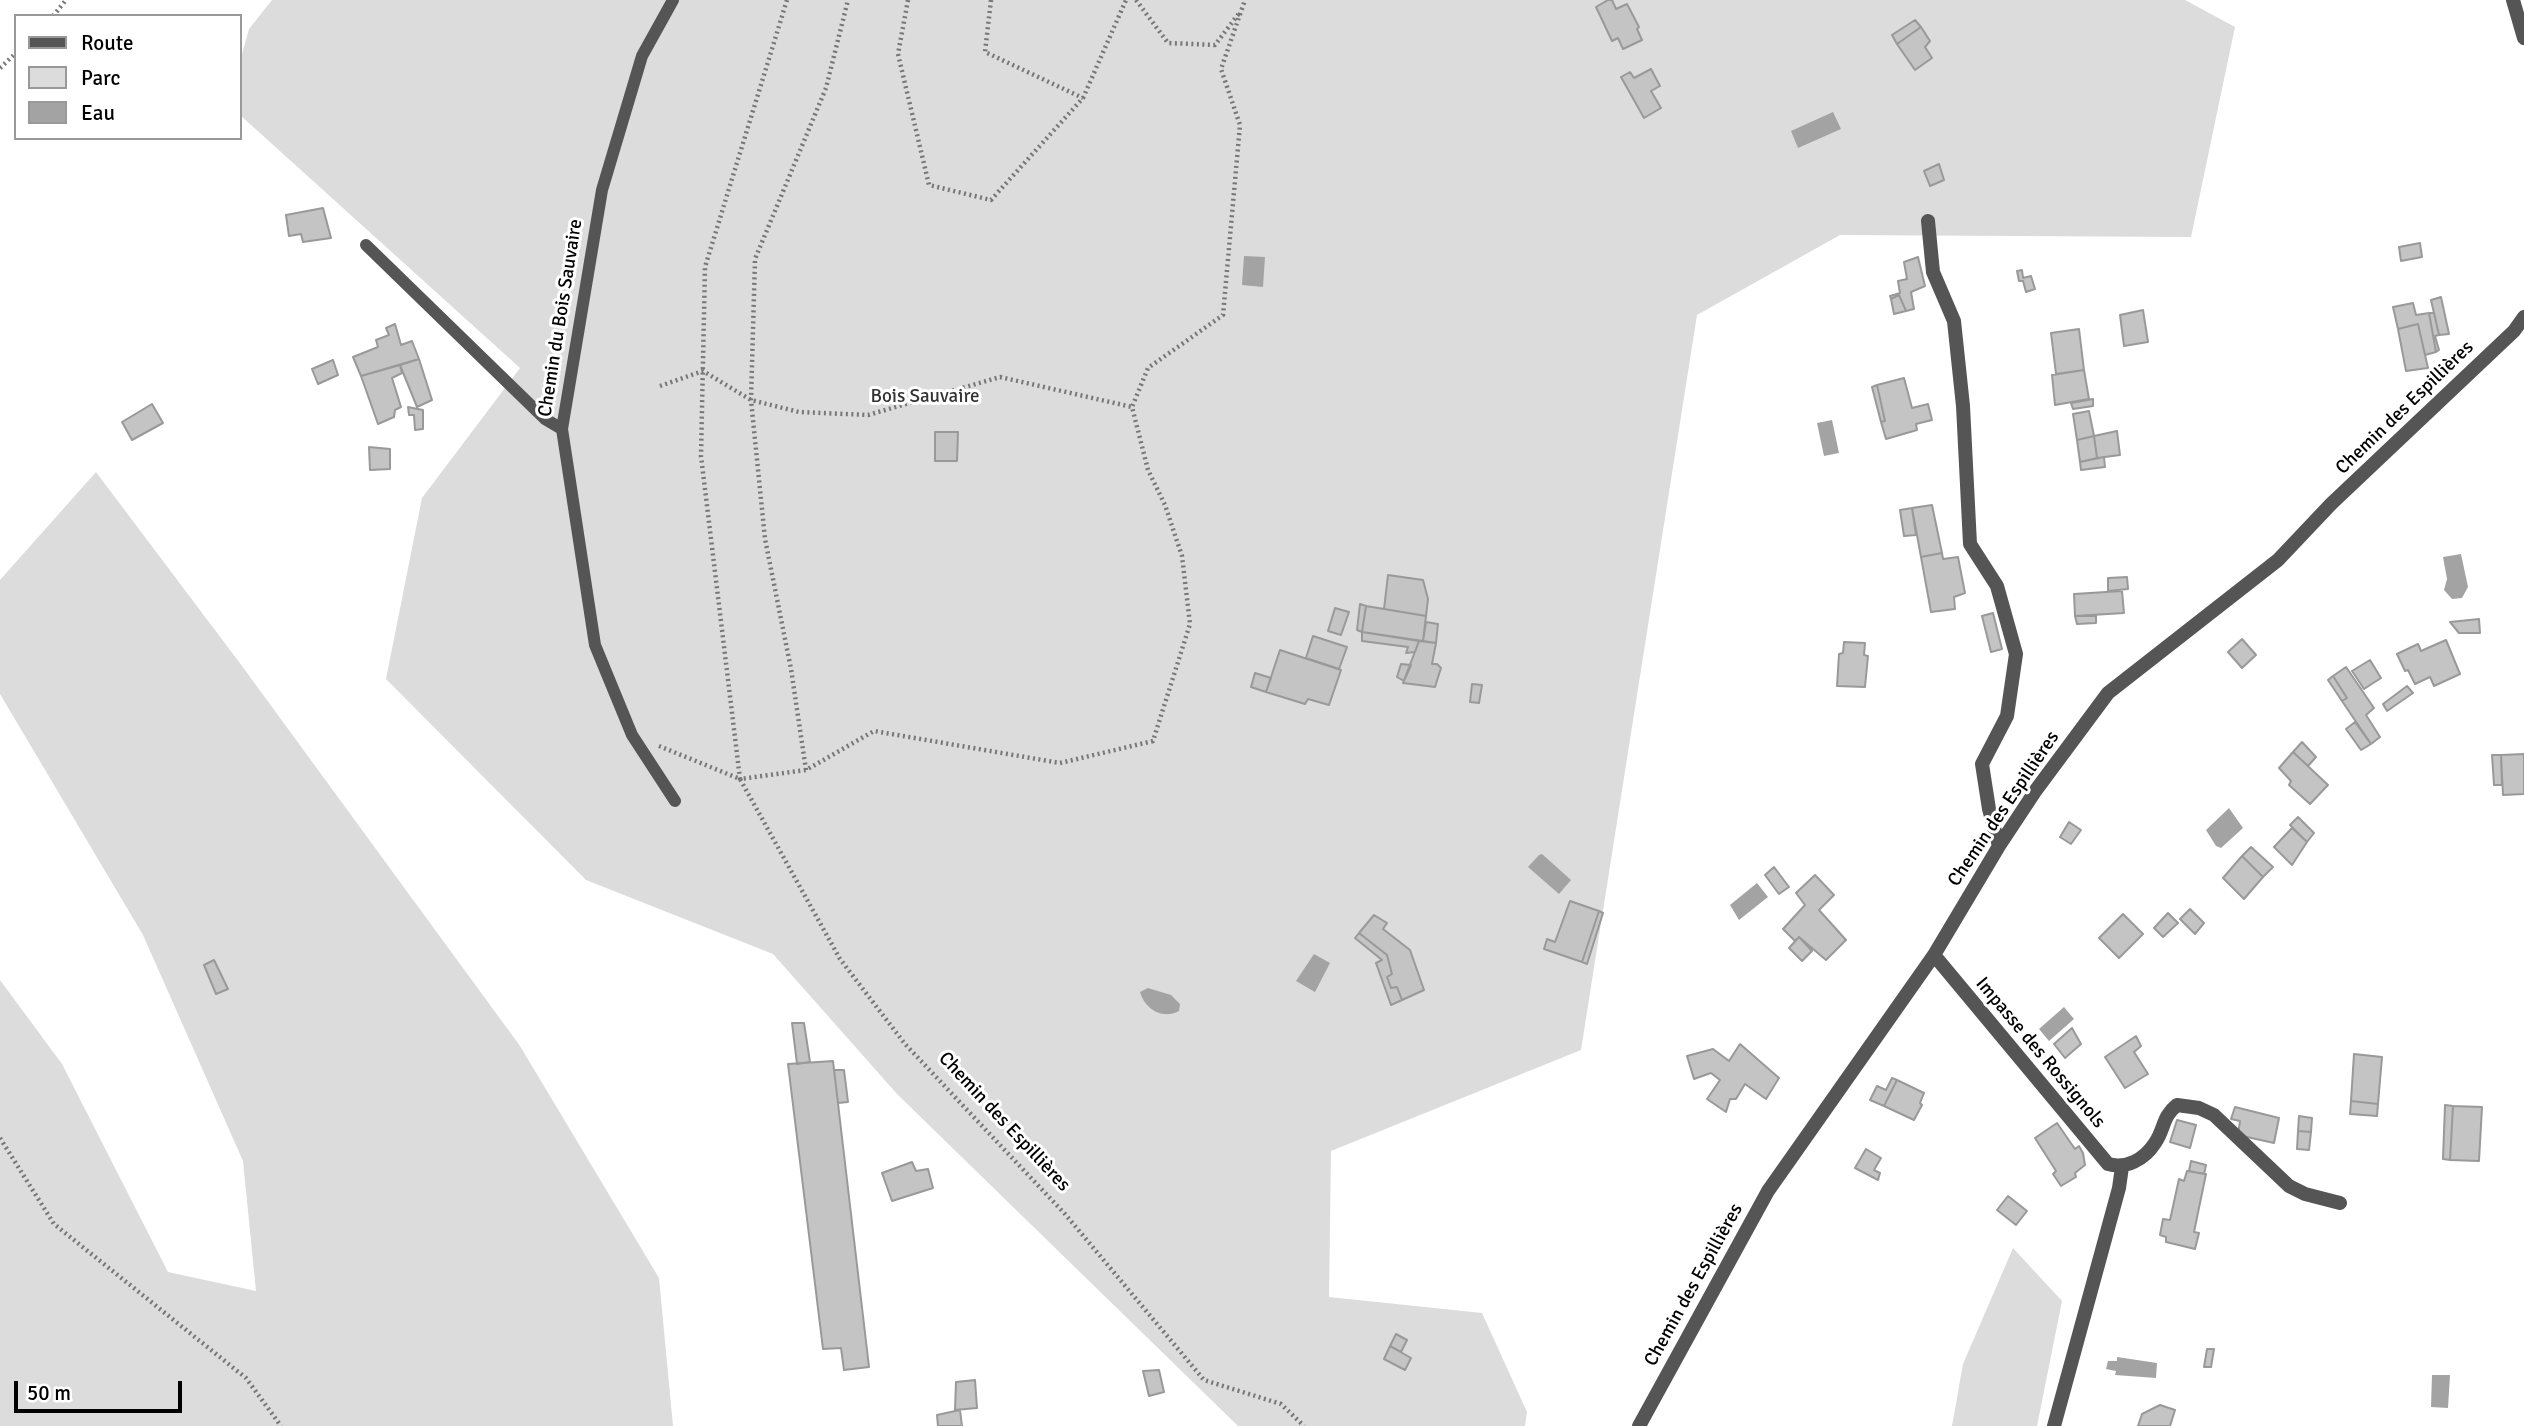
<!DOCTYPE html>
<meta charset="utf-8">
<style>
body{margin:0}
#map{position:relative;width:2524px;height:1426px;overflow:hidden;background:#fff;font-family:Signika,sans-serif}
canvas{display:block}
.legend{position:absolute;left:14px;top:14px;width:228px;height:126px;box-sizing:border-box;background:#fff;border:2px solid #999;margin:0;padding:9px 12px;list-style:none;font-size:21px;color:#000}
.legend li{display:flex;align-items:center;gap:14px;height:35px}
.legend b{width:35px;border:2px solid #999}
.scale{position:absolute;left:14px;top:1381px;width:168px;height:32px;box-sizing:border-box;border:4px solid #000;border-top:0;padding-left:9px;font-size:21px;line-height:24px;white-space:nowrap;color:#000;-webkit-text-stroke:5px #fff;paint-order:stroke}
</style>
<div id="map">
<canvas width="2524" height="1426"></canvas>
<ul class="legend">
<li><b style="height:9px;background:#555"></b>Route</li>
<li><b style="height:19px;background:#dcdcdc"></b>Parc</li>
<li><b style="height:19px;background:#a3a3a3"></b>Eau</li>
</ul>
<div class="scale">50 m</div>
</div>
<script>
const ctx = document.querySelector('canvas').getContext('2d');
ctx.lineJoin = 'round';
function fillPath(path, color) { ctx.fillStyle = color; ctx.fill(path, 'evenodd'); }
function strokePath(path, color, width, dash) { ctx.strokeStyle = color; ctx.lineWidth = width; ctx.lineCap = dash ? 'butt' : 'round'; ctx.setLineDash(dash || []); ctx.stroke(path); }
function drawText(font, color, halo, rows, align = 'center') {
  ctx.font = font + ' Signika,sans-serif'; ctx.lineWidth = 6; ctx.setLineDash([]); ctx.textBaseline = 'middle'; ctx.strokeStyle = halo; ctx.fillStyle = color; for (const [text, x, y, turn = 0] of rows) {
    ctx.save(); ctx.translate(x, y); ctx.rotate((+turn || 0) * Math.PI / 180); ctx.textAlign = isNaN(turn) ? turn : align; if (halo) ctx.strokeText(text, 0, 0); ctx.fillText(text, 0, 0); ctx.restore();
  }
}
const green = new Path2D(`
 M272,0H2185L2235,27L2191,237L1840,235L1697,315L1581,1050L1331,1151L1329,1297L1482,1313L1527,1412L1525,1426H1238L897,1094L773,954L586,880L386,679L422,498L520,368L240,115V61L249,29Z
 M96,472L242,666L520,1046L659,1278L673,1426H0V980L62,1064L168,1272L256,1291L243,1161L143,935L0,694V580Z
 M2013,1248L2062,1301L2037,1426H1952L1963,1364Z`);
const water = new Path2D(`
 M1833,112L1841,129L1798,148L1791,131Z
 M1244,256L1265,257L1263,287L1242,285Z
 M1832,420L1839,453L1824,456L1817,423Z
 M2461,554L2468,587L2462,598L2452,599L2444,590L2447,579L2443,557Z
 M2229,808L2243,828L2221,848L2216,846L2206,830Z
 M1542,854L1571,880L1559,894L1528,867L1539,855Z
 M1757,883L1768,897L1739,920L1730,905Z
 M1314,954L1330,963L1315,992L1296,981Z
 M1148,988L1171,995L1180,1004L1179,1011C1162,1020 1145,1009 1140,992Z
 M2064,1007L2074,1019L2049,1041L2039,1029Z
 M2117,1357L2157,1363L2156,1378L2115,1375L2116,1371L2106,1369L2108,1361H2117Z
 M2432,1375H2450L2448,1408L2431,1407Z`);
const building = new Path2D(`
 M1608,0H1612L1616,9L1627,4L1639,27L1637,29L1642,40L1623,49L1618,38L1612,41L1596,7Z
 M1915,20L1921,27L1897,44L1892,35Z
 M1921,27L1930,41L1925,47L1932,58L1915,70L1897,44Z
 M1651,69L1660,86L1651,91L1661,108L1644,118L1621,77L1630,72L1634,78Z
 M1939,164L1944,180L1930,186L1924,171Z
 M323,208L331,238L303,242L301,234L289,236L286,215Z
 M2420,243L2422,257L2401,261L2399,247Z
 M1918,257L1925,286L1911,292L1914,309L1906,311L1899,295L1891,299L1890,296L1900,293L1898,281L1907,279L1904,262Z
 M2022,270L2023,278L2031,276L2035,289L2026,292L2023,281H2019L2017,271Z
 M1899,295L1906,311L1894,314L1891,299Z
 M2441,297L2449,334L2439,335L2431,300Z
 M2413,303L2416,315L2429,313L2436,352L2425,355L2418,324L2398,329L2393,307Z
 M2143,310L2148,342L2124,346L2120,315Z
 M2429,313H2434L2439,335L2435,336L2439,350L2436,352Z
 M395,324L401,345L412,341L419,359L361,376L353,357L378,347L376,340L389,335L386,328Z
 M2418,324L2428,368L2406,371L2398,329Z
 M2079,329L2084,370L2056,374L2051,333Z
 M419,359L432,400L417,407L400,365Z
 M333,360L338,375L318,384L312,369Z
 M400,365L402,373L392,378L401,407L395,410L394,417L378,424L361,376Z
 M2084,370L2089,399L2055,405L2052,375Z
 M1904,378L1912,408L1928,404L1932,420L1916,424L1917,430L1886,439L1881,422L1885,421L1877,385Z
 M1877,385L1885,421L1881,422L1872,387Z
 M2093,399V406L2073,409L2071,403Z
 M152,404L163,423L132,440L122,422Z
 M408,407L423,410V429L415,430L414,415H409Z
 M2089,411L2094,436L2077,440L2073,414Z
 M2117,431L2120,455L2097,458L2094,436Z
 M935,432H958L957,461H935Z
 M2094,436L2097,458L2080,462L2077,440Z
 M369,447L390,449V469L370,470Z
 M2104,457L2105,467L2081,470L2080,462Z
 M1932,505L1942,553L1921,557L1912,508Z
 M1912,508L1916,535L1904,536L1900,510Z
 M1942,553L1943,559L1958,557L1965,593L1954,597L1955,609L1931,612L1921,557Z
 M1388,575L1423,580L1428,599L1426,616L1384,609Z
 M2127,577L2128,589L2108,591V578Z
 M2122,591L2124,613L2075,616L2074,594Z
 M1360,604L1366,606L1362,632L1357,630Z
 M1366,606L1426,616L1423,641L1362,632Z
 M1335,608L1349,612L1341,635L1328,631Z
 M1993,613L2002,649L1991,652L1982,616Z
 M2075,616H2096V623L2077,624Z
 M2479,619L2480,633H2459L2450,622Z
 M1426,622L1438,624L1436,643L1423,641Z
 M1362,632L1419,641L1415,652L1406,653L1408,647L1362,641Z
 M1313,636L1347,647L1339,669L1306,658Z
 M2242,639L2256,655L2242,668L2228,652Z
 M2446,640L2460,674L2434,686L2430,677L2415,684L2408,670L2405,671L2397,654L2418,644L2421,651Z
 M1419,641L1436,643L1432,664H1437L1441,668L1435,687L1403,683Z
 M1844,642L1865,643L1864,655L1868,656L1865,687L1837,686L1839,654L1843,653Z
 M1280,650L1341,670L1329,705L1308,699L1305,704L1266,692Z
 M2370,660L2381,678L2364,689L2352,671Z
 M1401,664L1411,665L1404,681L1397,677Z
 M2346,667L2374,708L2366,715L2380,737L2371,744L2342,701L2347,698L2333,676Z
 M1255,673L1271,678L1266,692L1251,687Z
 M2333,676L2347,698L2342,701L2328,680Z
 M1472,684L1482,685L1479,703L1470,702Z
 M2407,686L2413,693L2387,711L2383,704Z
 M2355,722L2371,744L2361,750L2346,729Z
 M2302,742L2316,757L2308,766L2293,752Z
 M2293,752L2328,785L2310,804L2289,785L2291,781L2279,768Z
 M2524,754V794L2503,795L2501,755Z
 M2492,755H2501L2502,785H2494Z
 M2298,817L2314,833L2307,842L2290,825Z
 M2069,822L2081,830L2071,844L2060,837Z
 M2292,828L2307,842L2292,865L2274,847Z
 M2251,847L2273,867L2263,877L2242,856Z
 M2242,856L2263,877L2244,899L2223,878Z
 M1774,867L1789,887L1779,894L1765,875Z
 M1815,875L1834,895L1819,910L1846,940L1826,960L1799,937L1795,941L1783,929L1805,905L1796,893Z
 M1570,901L1599,911L1582,962L1544,949L1547,939L1555,942Z
 M2190,909L2204,923L2195,934L2180,919Z
 M1599,911L1603,913L1587,964L1582,962Z
 M2168,913L2178,923L2163,937L2154,928Z
 M2123,914L2143,934L2119,958L2099,938Z
 M1374,915L1387,923L1383,929L1410,950L1424,990L1402,1000L1397,987L1391,988L1387,977L1392,974L1387,955L1359,933Z
 M1359,933L1387,955L1392,974L1387,977L1391,988L1397,987L1402,1000L1391,1005L1376,963L1382,960L1355,938Z
 M1799,937L1812,951L1802,961L1789,948Z
 M214,960L228,989L216,994L204,965Z
 M792,1023H804L810,1062L797,1064Z
 M2072,1028L2081,1044L2065,1058L2054,1044Z
 M2136,1036L2141,1046L2134,1052L2148,1074L2125,1088L2105,1057Z
 M1740,1044L1779,1078L1766,1099L1745,1084L1736,1099H1730L1726,1112L1707,1099L1720,1080L1711,1073L1694,1079L1687,1056L1713,1049L1729,1061Z
 M2354,1054L2382,1057L2378,1104L2351,1101Z
 M833,1061L869,1367L844,1370L841,1348L823,1349L788,1064Z
 M834,1070H844L848,1102L838,1103Z
 M1892,1078L1897,1080L1884,1106L1870,1100L1877,1086L1886,1090Z
 M1897,1080L1924,1093L1920,1103L1922,1105L1914,1120L1884,1106Z
 M2351,1101L2378,1104L2377,1116L2350,1114Z
 M2445,1105L2453,1106L2450,1160L2443,1159Z
 M2453,1106L2482,1107L2479,1161L2450,1160Z
 M2235,1107L2279,1118L2274,1143L2238,1135L2240,1121L2231,1119Z
 M2299,1116L2312,1118L2311,1132L2298,1131Z
 M2177,1120L2196,1125L2190,1148L2170,1142Z
 M2057,1123L2075,1149L2079,1146L2083,1153L2085,1165L2075,1173L2076,1177L2061,1186L2053,1174L2056,1171L2035,1138Z
 M2298,1131L2311,1132L2309,1150L2297,1149Z
 M1866,1149L1881,1158L1874,1170L1880,1173L1878,1180L1855,1168Z
 M2191,1161L2206,1165L2204,1174L2189,1171Z
 M912,1162L916,1171L928,1169L933,1188L892,1201L882,1173Z
 M2187,1171L2206,1174L2194,1232L2199,1233L2195,1249L2166,1242V1237L2160,1235L2163,1219L2170,1220L2179,1179L2184,1181Z
 M2008,1196L2027,1211L2016,1225L1997,1210Z
 M1396,1334L1407,1340L1401,1352L1390,1346Z
 M1390,1346L1411,1358L1405,1370L1384,1359Z
 M2207,1349H2214L2211,1367H2204Z
 M1159,1370L1164,1392L1149,1396L1143,1371Z
 M975,1380L977,1408L955,1410L956,1382Z
 M2160,1405L2175,1410L2170,1426H2138L2142,1414Z
 M960,1410L962,1426H938L937,1415Z`);
const path = new Path2D(`
 M787,0L705,267L701,456L740,779L806,770L874,731L1060,763L1153,741L1190,624L1182,556L1165,505L1148,470L1132,407L1148,368L1223,315L1240,125L1221,69L1245,0
 M908,0L898,54L929,185L991,200L1083,98L1126,0
 M991,0L985,52L1083,98
 M1136,0L1168,43L1215,45L1240,12
 M53,16L66,0
 M0,68L16,53
 M660,386L703,371L751,400L799,412L868,415L1000,377L1132,407
 M659,746L740,779L840,959L905,1044L1065,1214L1204,1380L1281,1404L1304,1426
 M806,770L791,669L765,539L751,400L755,259L826,88L848,0
 M0,1138L54,1224L246,1378L281,1426`);
const lane = new Path2D(`
 M673,0L642,56L602,190L562,429L595,645L632,735L675,801
 M366,245L545,419L562,429`);
const street = new Path2D(`
 M2513,0L2524,38
 M1928,221L1933,272L1954,321L1963,406L1970,544L1997,586L2016,654L2007,716L1982,764L1989,809L1999,846
 M1934,955L2108,1164C2126,1169 2144,1160 2155,1143C2165,1128 2162,1117 2177,1105L2199,1108L2214,1115L2289,1186L2305,1194L2340,1203
 M1639,1426L1768,1191L1934,955L1999,846L2036,790L2108,693L2278,560L2331,504L2514,331L2524,317
 M2054,1426L2119,1188L2122,1167`);
const streetNames = [
 ["Chemin du Bois Sauvaire",561,318,-81],
 ["Chemin des Espillières",2405,408,-44],
 ["Chemin des Espillières",2004,809,-56],
 ["Impasse des Rossignols",2040,1053,50],
 ["Chemin des Espillières",1004,1122,47],
 ["Chemin des Espillières",1694,1285,-61]
];
const parkNames = [
 ["Bois Sauvaire",925,397]
];
fillPath(green, '#dcdcdc');
fillPath(water, '#a3a3a3');
fillPath(building, '#c4c4c4');
strokePath(building, '#999', 2);
strokePath(path, '#777', 4.5, [2, 3.5]);
strokePath(lane, '#555', 12);
strokePath(street, '#555', 14);
drawText('19px', '#000', '#fff', streetNames);
drawText('19px', '#333', '#fff', parkNames);
</script>
